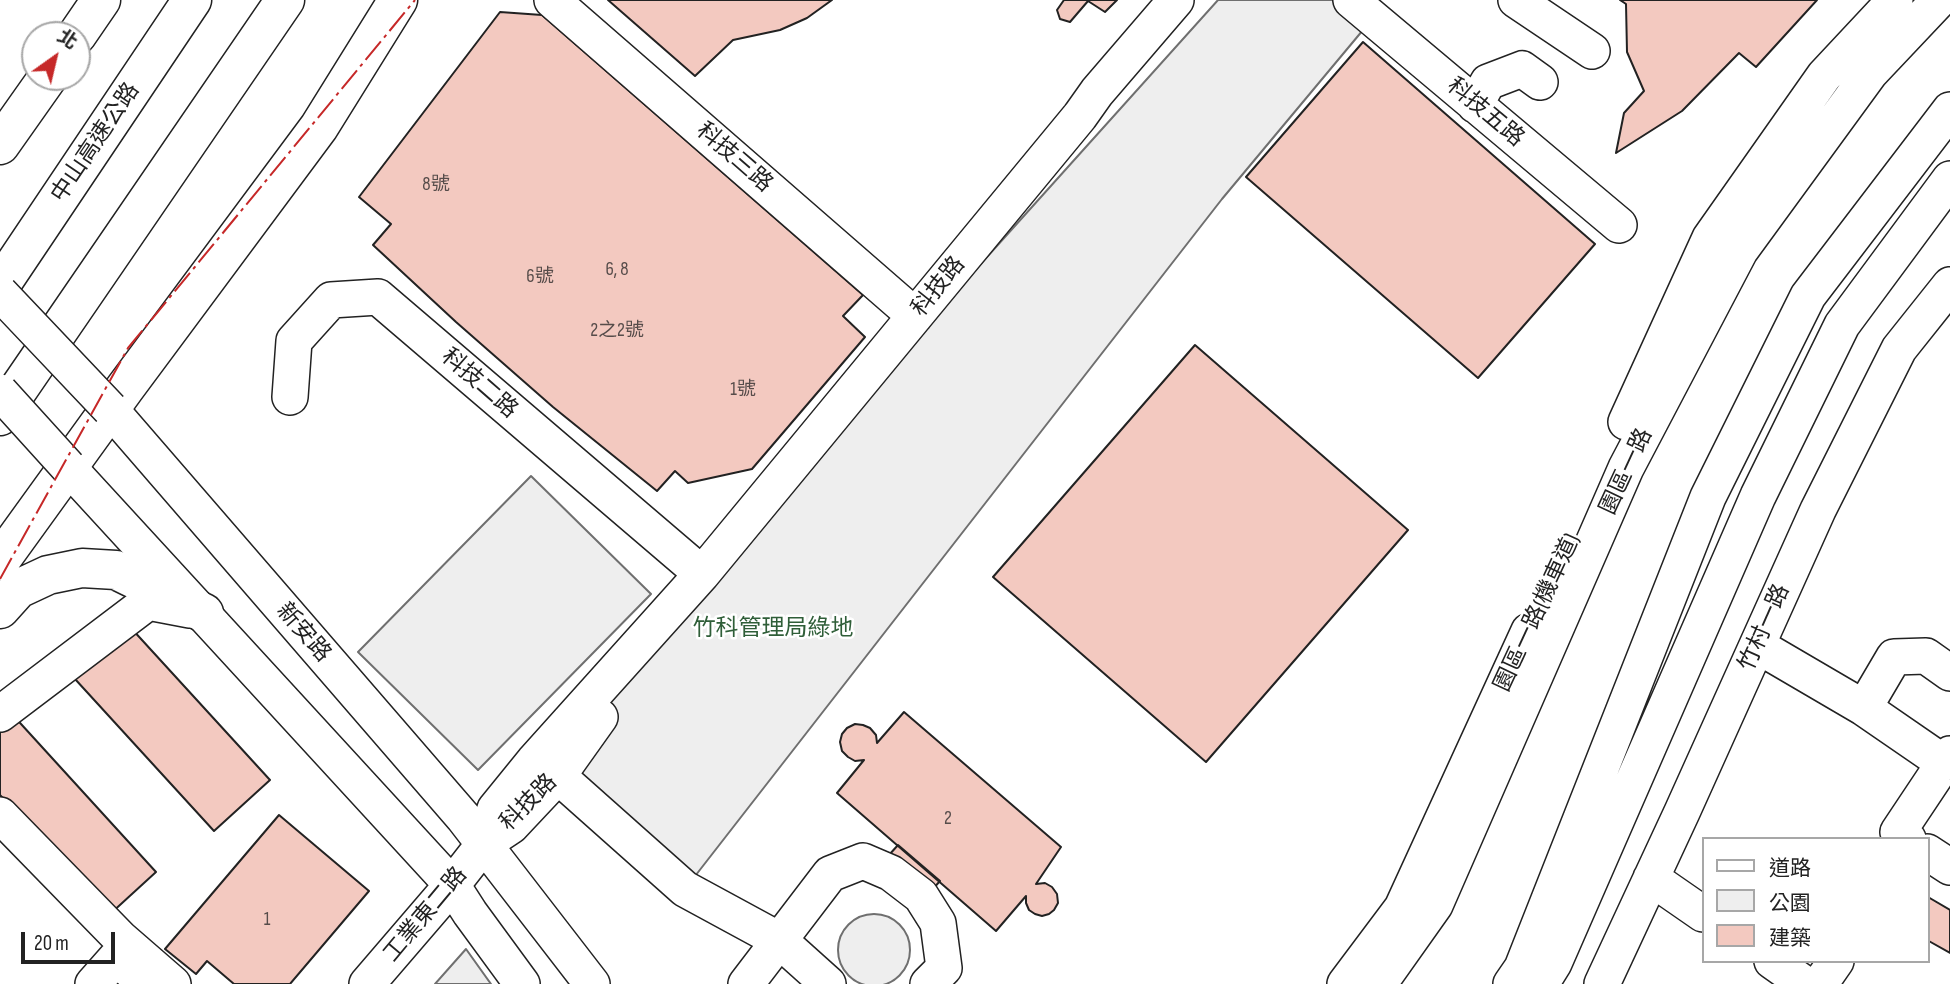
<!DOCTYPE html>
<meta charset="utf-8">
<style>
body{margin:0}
#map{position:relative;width:1950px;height:984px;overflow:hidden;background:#fff;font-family:"Sofia Sans Condensed","Noto Sans TC",sans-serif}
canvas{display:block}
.legend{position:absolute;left:1702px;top:837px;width:228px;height:126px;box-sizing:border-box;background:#fff;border:2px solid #a7a7a7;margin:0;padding:9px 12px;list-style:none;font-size:21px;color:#222}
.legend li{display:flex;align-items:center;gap:14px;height:35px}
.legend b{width:35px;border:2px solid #a7a7a7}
.north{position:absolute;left:21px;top:21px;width:70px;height:70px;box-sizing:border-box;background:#fff;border:2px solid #a7a7a7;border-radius:50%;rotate:34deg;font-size:19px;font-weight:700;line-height:28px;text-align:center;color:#222}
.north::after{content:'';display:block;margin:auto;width:24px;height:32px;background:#c62828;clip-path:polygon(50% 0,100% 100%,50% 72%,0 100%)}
.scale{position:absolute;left:21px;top:932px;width:94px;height:32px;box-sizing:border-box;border:4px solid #222;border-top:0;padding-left:9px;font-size:21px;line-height:24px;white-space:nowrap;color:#222;-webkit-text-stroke:5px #fff;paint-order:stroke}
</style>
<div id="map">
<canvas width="1950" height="984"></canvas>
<ul class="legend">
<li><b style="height:9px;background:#fff"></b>道路</li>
<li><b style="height:19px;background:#eee"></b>公園</li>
<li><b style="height:19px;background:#f3c9c0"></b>建築</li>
</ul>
<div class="north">北</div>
<div class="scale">20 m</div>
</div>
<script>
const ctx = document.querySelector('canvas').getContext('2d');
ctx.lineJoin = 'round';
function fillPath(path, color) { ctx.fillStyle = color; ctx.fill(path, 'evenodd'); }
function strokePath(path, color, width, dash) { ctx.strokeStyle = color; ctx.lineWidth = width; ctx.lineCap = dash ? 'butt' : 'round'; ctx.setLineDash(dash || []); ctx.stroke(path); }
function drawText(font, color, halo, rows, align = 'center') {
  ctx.font = font + ' "Sofia Sans Condensed","Noto Sans TC",sans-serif'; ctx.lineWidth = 5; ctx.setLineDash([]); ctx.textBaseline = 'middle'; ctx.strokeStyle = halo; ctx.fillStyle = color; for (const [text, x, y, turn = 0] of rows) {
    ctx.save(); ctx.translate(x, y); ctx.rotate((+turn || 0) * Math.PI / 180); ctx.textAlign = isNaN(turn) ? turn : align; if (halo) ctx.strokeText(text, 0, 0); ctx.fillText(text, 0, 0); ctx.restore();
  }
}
const green = new Path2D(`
 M1218,0H1351L1373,18L1222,199L685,889L558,776L702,574Z
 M531,476L651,594L478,770L358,652Z
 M838 950a36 36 0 1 1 72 0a36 36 0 1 1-72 0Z
 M466,949L491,984H435Z`);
const building = new Path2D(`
 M608,0H832L807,18L780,30L733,40L695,76Z
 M1064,0H1117L1105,12L1088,1L1070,22L1060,19L1057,10Z
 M1620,0H1817L1756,67L1739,53L1682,111L1616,153L1624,113L1644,91L1627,52L1626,4Z
 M500,12L542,15L863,295L843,316L865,337L752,469L688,483L675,471L657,491L553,407L456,322L373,245L391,224L359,197Z
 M1363,42L1595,244L1478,378L1246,177Z
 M1195,345L1408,530L1206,762L993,577Z
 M131,628L270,780L214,831L75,679Z
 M904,712L1061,847L1036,884L1045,883L1052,887L1057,894L1058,903L1054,910L1049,914L1042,916L1035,914L1029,910L1026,903V896L996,931L837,793L864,760L855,761L848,757L842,751L840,742L842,734L847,728L855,724L863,725L870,728L876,735L877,743Z
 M11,713L156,872L109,915L0,795V723Z
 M279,815L369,891L290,984H234L207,961L196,974L165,949Z
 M898,845L940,881L922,901L880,865Z
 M1928,897L1950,910V953L1927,940Z`);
const minor = new Path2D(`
 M552,0L915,316
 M1351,0L1619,225
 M1516,0L1592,51
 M1475,105L1488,82L1522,69L1540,82
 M290,397L294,341L331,300L378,297L702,574
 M110,409L463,817L592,984
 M1626,422L1710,238L1824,76L1895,0
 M68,467L452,885L470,913L522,984
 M1758,646L1864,708
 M0,714L148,602L190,610
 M1944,763L1864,708L1894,657L1926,656L1950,673
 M558,776L685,889L779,940L828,984
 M0,815L120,938L173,984
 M1908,839L1898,832L1950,754
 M484,844L495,809L534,761L702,574L1080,116L1097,92L1176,0
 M1927,852L1950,867
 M1651,878L1703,914
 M1772,961L1805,984
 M93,984L116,958L146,984
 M367,984L452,885L484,844L511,826L558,776L600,717
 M746,984L830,874L863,861L891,873L921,896L938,923L944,968L928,984
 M1345,984L1402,908L1529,631
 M1379,984L1435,905L1626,468L1740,251L1870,73L1939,0
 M1511,984L1522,968L1708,497L1808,296L1950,110
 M1541,984L1554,963L1758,496L1842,325L1950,179
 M1602,984L1682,812L1818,510L1899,349L1950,285
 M1820,984L1836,961`);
const highway = new Path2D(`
 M77,35L101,0
 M0,145L48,77
 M0,286L192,0
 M0,416L285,0
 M0,561L125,388L319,127L398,0
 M0,609L18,589L48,575L82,568L116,570L204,613`);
const minorBridge = new Path2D(`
 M0,293L110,409
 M0,392L68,467`);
const power = new Path2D(`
 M0,579L128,348L415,0`);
const numberNames = [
 ["8號",436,185],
 ["6, 8",617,270],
 ["6號",540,277],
 ["2之2號",617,331],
 ["1號",743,390],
 ["2",948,819],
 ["1",267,920]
];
const streetNames = [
 ["科技五路",1485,113,40],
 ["中山高速公路",96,143,-56],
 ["科技三路",734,158,41],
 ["科技路",939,287,-51],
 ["科技二路",479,384,41],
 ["園區一路",1627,472,-65],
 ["園區一路(機車道)",1538,613,-65],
 ["竹村一路",1765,628,-66],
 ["新安路",303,633,49],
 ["科技路",529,803,-45],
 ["工業東二路",426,915,-50]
];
const parkNames = [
 ["竹科管理局綠地",773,629]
];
fillPath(green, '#eee');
strokePath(green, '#6f6f6f', 2);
fillPath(building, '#f3c9c0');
strokePath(building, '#222', 2);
strokePath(minor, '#222', 38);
strokePath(highway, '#222', 41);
strokePath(minor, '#fff', 35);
strokePath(highway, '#fff', 38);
strokePath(minorBridge, '#222', 38, []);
strokePath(minorBridge, '#fff', 35);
strokePath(power, '#c62828', 2, [24, 5, 3.5, 5]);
drawText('19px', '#564c4a', null, numberNames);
drawText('23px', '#222', '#fff', streetNames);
drawText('23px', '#2f5e38', '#fff', parkNames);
</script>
